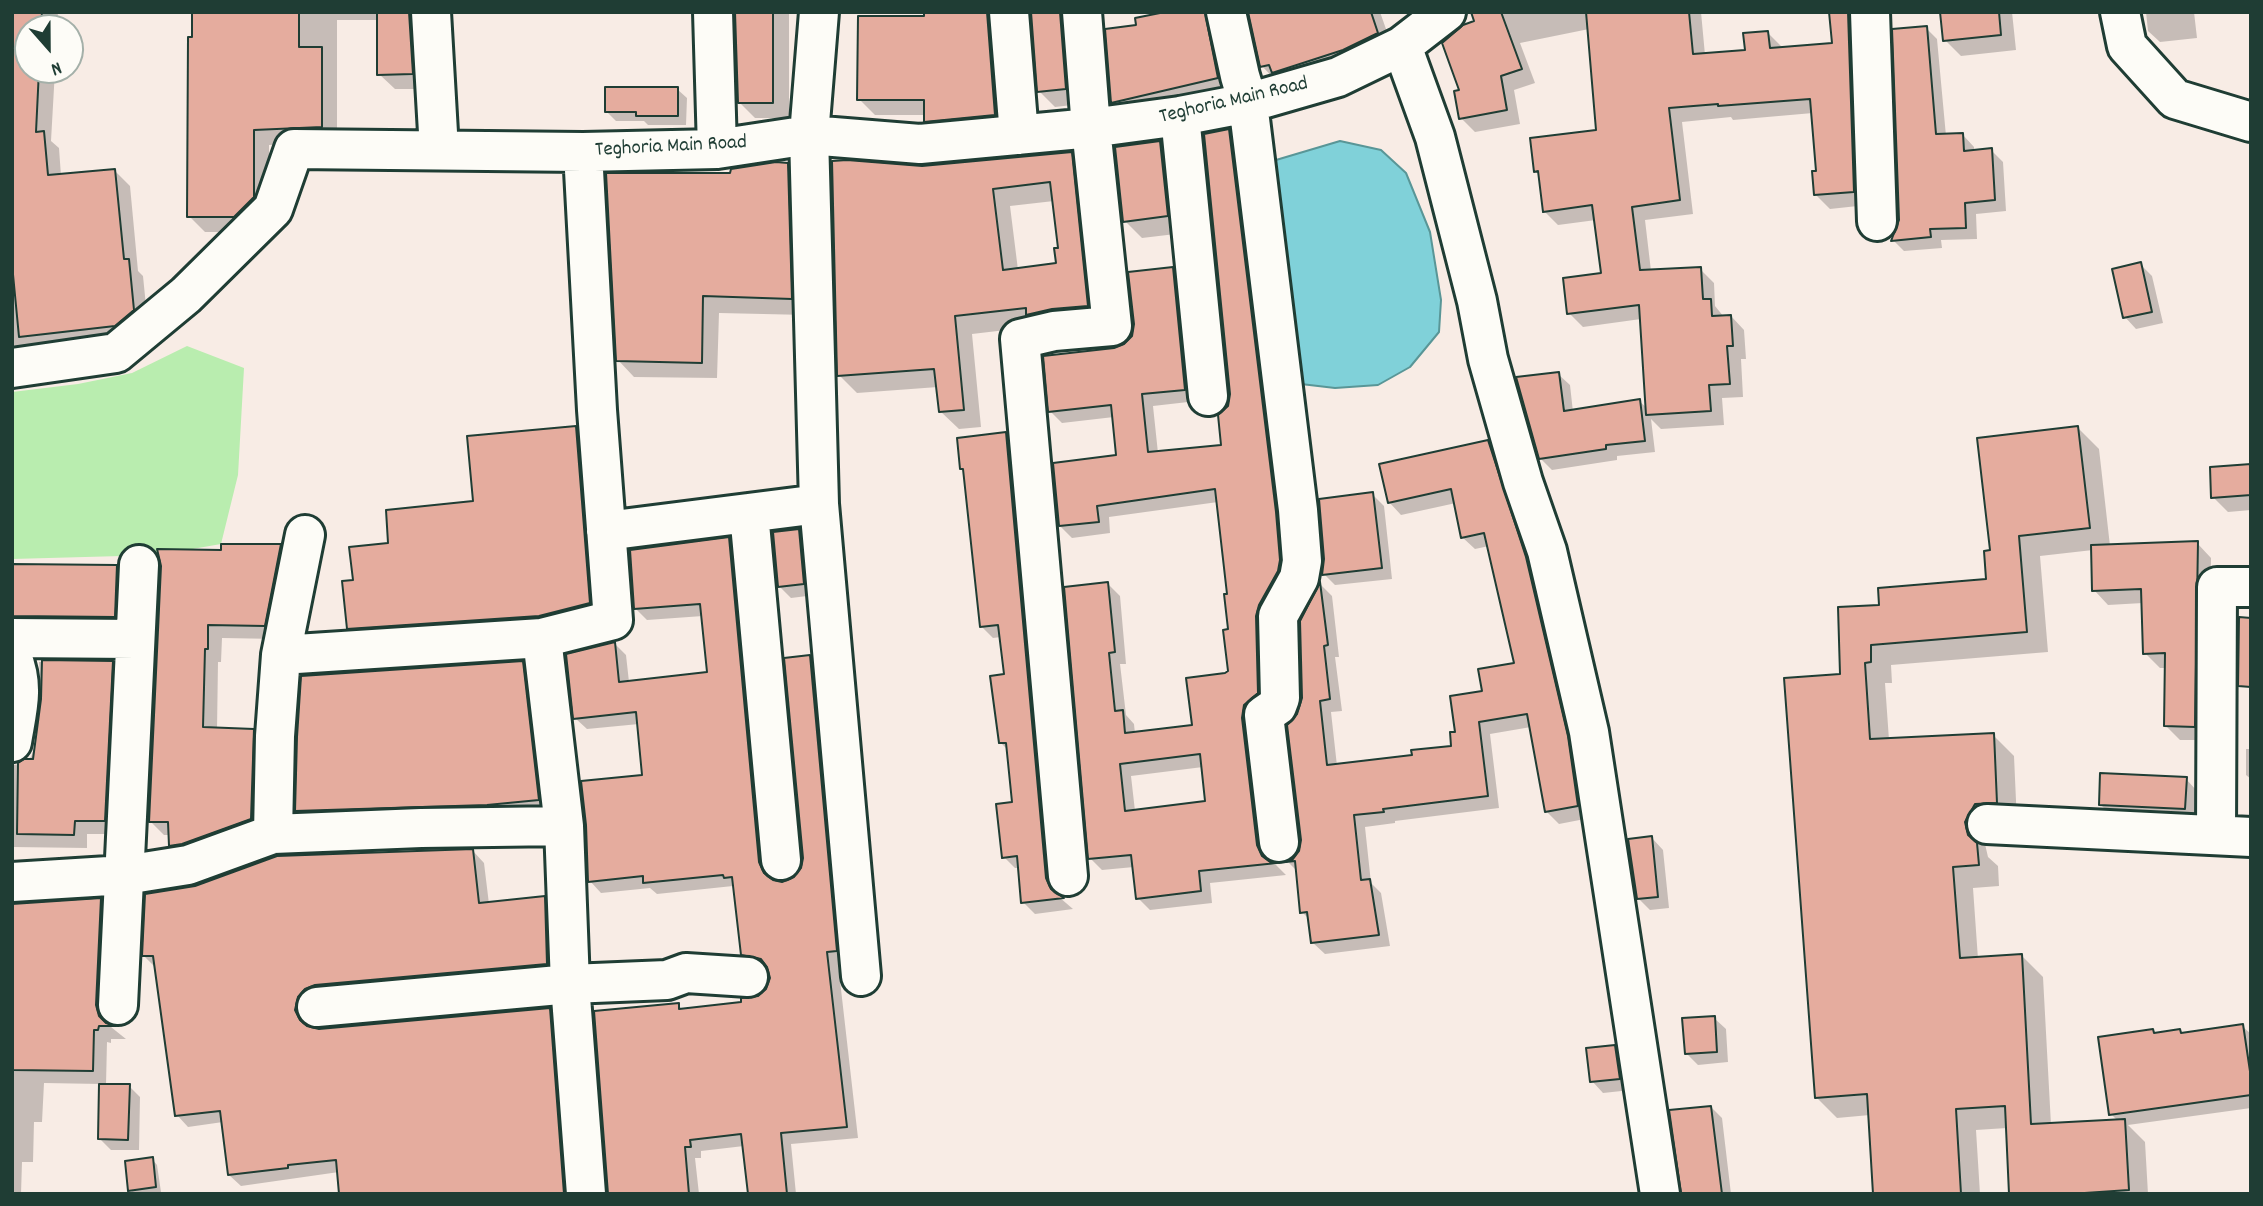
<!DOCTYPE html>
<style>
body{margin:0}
#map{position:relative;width:2263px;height:1206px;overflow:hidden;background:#f8ece5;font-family:Dekko,sans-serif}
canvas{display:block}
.frame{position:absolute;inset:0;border:14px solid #1f3d34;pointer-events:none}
.north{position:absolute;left:14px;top:14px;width:70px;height:70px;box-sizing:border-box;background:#fdfcf7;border:2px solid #a4b0a9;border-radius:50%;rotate:159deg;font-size:19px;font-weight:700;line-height:28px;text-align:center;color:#1f3d34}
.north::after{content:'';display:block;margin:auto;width:24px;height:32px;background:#1f3d34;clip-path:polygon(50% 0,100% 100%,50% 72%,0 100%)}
</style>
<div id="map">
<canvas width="2263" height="1206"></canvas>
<div class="frame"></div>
<div class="north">N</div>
</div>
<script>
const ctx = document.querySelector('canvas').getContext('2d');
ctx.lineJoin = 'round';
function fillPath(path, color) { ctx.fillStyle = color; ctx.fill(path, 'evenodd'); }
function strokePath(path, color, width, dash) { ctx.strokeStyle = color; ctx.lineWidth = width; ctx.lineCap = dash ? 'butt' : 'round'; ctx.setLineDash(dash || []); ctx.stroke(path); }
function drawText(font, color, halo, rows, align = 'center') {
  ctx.font = font + ' Dekko,sans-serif'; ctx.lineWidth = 5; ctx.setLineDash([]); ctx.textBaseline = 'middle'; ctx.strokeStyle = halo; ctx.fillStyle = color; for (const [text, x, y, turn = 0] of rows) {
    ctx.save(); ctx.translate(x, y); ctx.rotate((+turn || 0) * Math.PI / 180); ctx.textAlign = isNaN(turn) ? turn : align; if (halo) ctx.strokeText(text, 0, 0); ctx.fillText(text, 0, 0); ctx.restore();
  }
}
const green = new Path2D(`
 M187,346L244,368L238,475L221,544L158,555L12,559V392L78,384L132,373Z`);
const water = new Path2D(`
 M1340,141L1381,150L1406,173L1430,232L1441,300L1439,332L1410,367L1378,385L1335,388L1301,384L1267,199L1276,160Z`);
const shadow = new Path2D(`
 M58,12L57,28H28V70H55L51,141L59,148L61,176L115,171L130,186L138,271L143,276L148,326L130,340L12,355V13Z
 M194,12H418L427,89H395L379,74V20H337V142L269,145V213L250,232H205L189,216Z
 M737,12H789V118H755L739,102Z
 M925,12H1009L1010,130L941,137L925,121V115H875L859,99L925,18Z
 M1033,12H1083L1081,104L1055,107L1039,91Z
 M1173,12H1226L1232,93L1128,118L1113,102L1138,26Z
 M1250,12H1380L1393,49L1277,82L1262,66Z
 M1483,12H1701L1705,55L1747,52L1768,33L1782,47L1834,45L1831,12H1867V205L1830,209L1816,195L1818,173L1813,113L1733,120L1731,117L1682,122L1693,214L1645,220L1651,271L1700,269L1714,283L1715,306L1724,317L1731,316L1744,330L1746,359H1741L1743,397L1722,398L1724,425L1661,429L1651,419L1655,452L1617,456V460L1552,470L1541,459L1558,374L1570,385L1573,412L1639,401L1647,408L1641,319L1583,327L1569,313L1603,274L1596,220L1558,225L1544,211L1540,175L1536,171L1598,132L1589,29L1520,43L1535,83L1514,90L1520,124L1475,132L1461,118V91L1476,22Z
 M1942,12H2012L2016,50L1961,56L1945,40Z
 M2146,12H2194L2197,38L2160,42L2148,31Z
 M1926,28L1937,39L1946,136L1963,135L1974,147V151L1991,150L2003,162L2006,211L1976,214L1977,239L1941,240L1942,248L1904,251L1893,240L1901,221Z
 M677,89L687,98L686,125H648L644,121H616L606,111Z
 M1229,131L1241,143L1288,525L1269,705L1254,731L1269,858L1271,864L1276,865L1286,875L1210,883L1212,903L1150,910L1138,898L1134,867L1102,870L1090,858L1108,584L1120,596L1126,664H1120L1126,715L1134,724L1135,734L1194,727L1230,672L1229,595L1218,502L1109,517L1110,533L1072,538L1060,526L1118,457L1114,417L1062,423L1050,411L1114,350L1125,346L1133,336L1172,269L1185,281L1197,401L1153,406L1158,453L1223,447L1232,394ZM1203,767L1207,802L1135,811L1131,776Z
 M1160,143L1177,160L1184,233L1142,238L1125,221Z
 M1071,154L1089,172L1105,324L1040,326L972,334L981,427L959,429L940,411L938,387L857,393L839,375L922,168ZM1054,201L1060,249L1058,265L1018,270L1010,206Z
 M787,164L803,181L807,315L719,313L717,378L634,377L618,360L732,175Z
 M2140,264L2152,276L2163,323L2136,329L2125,317Z
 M576,427L587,439L600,615L360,640L349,628L355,582L390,545L475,503Z
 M2078,428L2099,449L2110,546L2197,543L2211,558L2208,740H2180L2165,725L2166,668H2160L2145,653L2143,603L2108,605L2094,590L2093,550L2040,556L2048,652L1891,665L1892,683H1885L1889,740L1993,735L2014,756L2017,823L1996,824L1985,844L1988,857L1998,866L1999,886L1973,888L1978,959L2022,956L2043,977L2051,1125L2118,1121L2111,1114L2152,1031L2156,1034L2180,1031L2183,1035L2242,1026L2251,1034V1108L2128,1125L2145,1142L2148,1194H2011L2007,1128L1976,1130L1980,1194H1874L1870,1115L1837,1118L1816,1097L1842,675L1881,607L1988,581Z
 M1006,434L1017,445L1057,891L1059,897L1073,909L1035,914L1023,902L1020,868H1015L1004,857L1014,803L1008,750L1001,743L1006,676L1001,637L993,638L982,627L965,472L962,468Z
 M1488,442L1500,454L1538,571L1590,818L1559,824L1547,812L1531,727L1490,734L1499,808L1395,821V823L1365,827L1371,883L1381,893L1390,946L1325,954L1312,942L1310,920L1302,912L1298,872L1289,863L1300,852L1302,840L1299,715L1304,698L1302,622L1321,585L1332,596L1339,657H1335L1342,711L1331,712L1337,766L1414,756L1453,747L1457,733L1484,693L1516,665L1489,546L1475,549L1462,537L1456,503L1401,515L1389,502Z
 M2251,466V510L2228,512L2213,497Z
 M1372,494L1384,506L1392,579L1335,585L1324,574Z
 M799,530L810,542L815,595L791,598L780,587Z
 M729,539L740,551L772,882L782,884L794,880L803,869L810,657L821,668L847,962L838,963L858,1138L791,1144L796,1194H750L744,1146L701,1151V1158H695L699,1194H609L678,1005L683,1010L743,1004L759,998L768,989L772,978L770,969L754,966L742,954L733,886L657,894L650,888L601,893L590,881L644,776L639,724L587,729L575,718L615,644L626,655L629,682L709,673L703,616L647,620L636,609Z
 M280,546L294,560L278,639L222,638L221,662H218L217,730L253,731L267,745L265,832L184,859L171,845L170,835H164L150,821L223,552Z
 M12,564H26L29,566L116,567L130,581L127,630L12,634Z
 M39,662H112L125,676L118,834H87V848L12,847V765L21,764L31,757L35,746L42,700Z
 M522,663L534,675L550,811L309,822L297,810Z
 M2246,749H2251V779L2246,775Z
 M2186,779L2197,791L2196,820L2112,816L2100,804Z
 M1652,838L1663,850L1669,908L1650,910L1638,898Z
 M473,851L484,863L489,904L544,898L556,909L558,975L308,1009L306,1022L309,1029L319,1031L549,1010L561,1021L574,1194H341L339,1172L241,1186L229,1175L223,1122L188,1127L177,1115L155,967L144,956Z
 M101,900L114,914L109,1019L111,1027L126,1039H111V1043L107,1042L106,1085L129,1086L140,1097L139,1150H111L99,1138L101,1084L44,1083L42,1122H34L33,1162H22L21,1194H12V905Z
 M1714,1018L1726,1029L1728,1062L1698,1065L1686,1053Z
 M1614,1047L1626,1058L1631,1090L1603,1093L1592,1081Z
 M1711,1107L1722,1118L1731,1194H1683Z
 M152,1159L157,1165L161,1192L134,1194L130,1190Z
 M1082,1193L1083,1194H1004Z`);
const building = new Path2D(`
 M12,12L42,13L41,28H28V70H39L36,132L44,131L48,175L115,169L124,259H129L134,310L115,326L19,337L12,264Z
 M192,12H299V47H322V127L254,130V197L234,217H187L188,37H192Z
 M377,12H409L413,74L377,75Z
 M735,12H773V103H738Z
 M924,12H987L995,115L924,122V100H857L858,16H924Z
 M1031,12H1060L1066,89L1037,92Z
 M1165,12H1205L1218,78L1111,103L1105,29L1136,25L1135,18Z
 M1248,12H1371L1378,33L1343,50L1272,73L1269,65L1260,67Z
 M1471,12H1501L1522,69L1501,76L1507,110L1459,119L1454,91L1459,90L1442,43L1463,25L1474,21Z
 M1586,12H1689L1693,54L1745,50L1743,33L1768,31L1770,48L1832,43L1829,12H1848L1854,192L1814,195L1812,171H1816L1810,99L1718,106V104L1669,108L1680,200L1632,207L1640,270L1701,267L1703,299H1711L1712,316L1731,315L1733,346H1727L1730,384L1709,385L1711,411L1646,415L1639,305L1567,314L1563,278L1601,273L1592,205L1543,212L1538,171L1534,172L1530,138L1596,130Z
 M1940,12H1999L2001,35L1943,41Z
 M1927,26L1936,134L1963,133L1964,151L1992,148L1995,200L1965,203L1966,228L1930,229L1931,237L1891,241L1899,220L1892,29Z
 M605,87H678V116H636V112H605Z
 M1229,129L1276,512L1280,560L1278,571L1259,605L1256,616L1258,693L1244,705L1242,718L1257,845L1262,856L1270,862L1277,863L1199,871L1201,891L1136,899L1131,855L1088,859L1064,587L1108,582L1115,652L1109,653L1115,711L1123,710L1125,733L1192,725L1186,678L1225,673L1228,671L1223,630L1228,629L1224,594H1227L1215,489L1097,506L1099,522L1059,526L1053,463L1116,455L1111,405L1048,412L1043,356L1114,348L1124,344L1132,336L1134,324L1128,272L1173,267L1185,390L1142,394L1148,452L1221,445L1218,415L1228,406L1230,394L1204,134ZM1200,754L1205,801L1125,811L1120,764Z
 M1160,141L1168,216L1123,222L1115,147Z
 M1072,152L1088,306L1052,309L1026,315V308L955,316L964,410L939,412L934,369L837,376L832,161L847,160L922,166ZM1050,182L1058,248H1054L1056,263L1003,270L993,189Z
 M776,162L788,163L792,299L703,296L702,363L616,361L606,173H730L731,169Z
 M2141,262L2152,312L2123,318L2112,269Z
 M1559,372L1564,411L1640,399L1645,441L1606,445V449L1539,459L1516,377Z
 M576,426L590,603L539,616L347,629L342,581L353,580L349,547L388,543L386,510L473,501L467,436Z
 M2078,426L2090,528L2019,536L2027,632L1871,645V662L1865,663L1870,739L1994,733L1997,803L1975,804L1965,822L1968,835L1977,843L1979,865L1953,867L1960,958L2022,954L2031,1124L2125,1119L2129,1190L2070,1194H2009L2005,1106L1956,1109L1961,1194H1873L1867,1094L1815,1098L1784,678L1840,674L1838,607L1879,605L1878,588L1986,579L1984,551L1990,550L1977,438Z
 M1006,432L1046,878L1051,889L1064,898L1021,903L1017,856L1002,858L996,804L1012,802L1006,743H999L990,676L1004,674L998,625L980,627L963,469H960L957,438Z
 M1488,440L1526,557L1568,736L1578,806L1545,812L1527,714L1479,722L1488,796L1383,809L1384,812L1354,815L1361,880L1370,879L1379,935L1311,943L1307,912L1300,913L1295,861L1286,862L1293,859L1299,851L1301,840L1287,725L1297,714L1302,698L1300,621L1320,582L1328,645L1324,646L1330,699L1320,701L1327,765L1412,755L1411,750L1451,746L1450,732H1455L1450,696L1482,691L1478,669L1514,663L1484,533L1461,538L1451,489L1388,503L1379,464Z
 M2251,464V495L2211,498L2210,467Z
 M1373,492L1382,568L1322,575L1324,559L1319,499Z
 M799,529L804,584L778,587L773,532Z
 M729,537L759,862L764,873L773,880L782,882L794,877L801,868L803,858L784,658L810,655L837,951L827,952L847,1127L781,1133L787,1194H748L741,1134L690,1140L691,1147H685L689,1194H608L594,1011L679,1003V1009L741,1002V998L758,996L766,989L770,978L767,967L761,959L741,955L732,877L724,878L723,875L643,883V876L588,882L586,825L581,781L642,775L636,712L573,719L566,654L615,642L619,682L707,672L700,604L634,609L630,550Z
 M2198,541L2195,727L2164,726L2165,653L2143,654L2141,589L2092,591L2091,545Z
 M221,544H281L265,626L208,625V649H205L203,727L254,729L251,819L182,844L169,846L168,822H149L161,566L157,549L221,550Z
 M12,564L117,565L115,617L12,616Z
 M2239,617L2251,618V687L2238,686Z
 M42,660L113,661L105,821H75L74,835L17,834L18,763L24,759H33L41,699Z
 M523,661L539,800L487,805L295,811L297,737L301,676Z
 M2100,773L2187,777L2185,809L2099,805Z
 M1652,836L1658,897L1637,899L1628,839Z
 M473,849L479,903L545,896L547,964L315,985L305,989L298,997L295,1010L300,1020L307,1026L319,1029L550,1008L564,1194H339L336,1160L288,1165V1168L228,1175L220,1111L175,1116L153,956H142L145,894L195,886L277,856Z
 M101,898L96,1005L99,1016L106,1023L116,1026H99L98,1030H94L93,1071L12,1070V904Z
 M1715,1016L1717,1052L1685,1054L1682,1018Z
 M2243,1024L2251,1078V1095L2109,1115L2098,1037L2153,1029L2154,1033L2180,1029L2181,1033Z
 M1615,1045L1620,1079L1590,1082L1586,1048Z
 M99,1084H130L128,1140L98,1139Z
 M1711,1106L1722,1194H1681L1669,1110Z
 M153,1157L156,1187L128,1191L125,1161Z`);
const minor = new Path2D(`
 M431,12L439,150
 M713,12L717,149
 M819,12L809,135L819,504L861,976
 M1009,12L1019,135
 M1226,12L1240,76L1248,103L1298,510L1302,561L1299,578L1278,616L1280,698L1277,706L1264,715L1279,842
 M1870,12L1877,221
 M2120,12L2127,46L2175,99L2251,122
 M1402,46L1435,137L1477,301L1488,359L1523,482L1547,551L1589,732L1660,1194
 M1180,116L1208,396
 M583,152L597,410L613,620L542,638L564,826L570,984L586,1194
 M12,368L116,353L186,295L273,209L294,149L583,152L717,149L809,135L920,144L1091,128L1180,116L1248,103L1338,77L1402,46L1446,12
 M749,513L781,860
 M606,531L819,504
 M12,638L135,639
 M281,655L542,638
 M12,656C25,687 17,711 12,742
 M1987,824L2251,837
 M273,834L275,736L281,655L305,535
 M2216,834L2217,587H2251
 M1068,876L1020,339L1054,331L1112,326L1091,128L1082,12
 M12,882L125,875L188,865L273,834L421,828L564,826
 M118,1005L139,565
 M317,1007L570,984L667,980L686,973L748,977`);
const streetNames = [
 ["Teghoria Main Road",1234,102,-13],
 ["Teghoria Main Road",671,148,-3]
];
fillPath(green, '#b9edaf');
fillPath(water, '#80d1d9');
strokePath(water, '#599697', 2);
fillPath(shadow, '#0003');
fillPath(building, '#e5ac9e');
strokePath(building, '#1f3d34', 2);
strokePath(minor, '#1f3d34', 44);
strokePath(minor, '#fdfcf7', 38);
drawText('21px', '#1f3d34', '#fdfcf7', streetNames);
</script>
